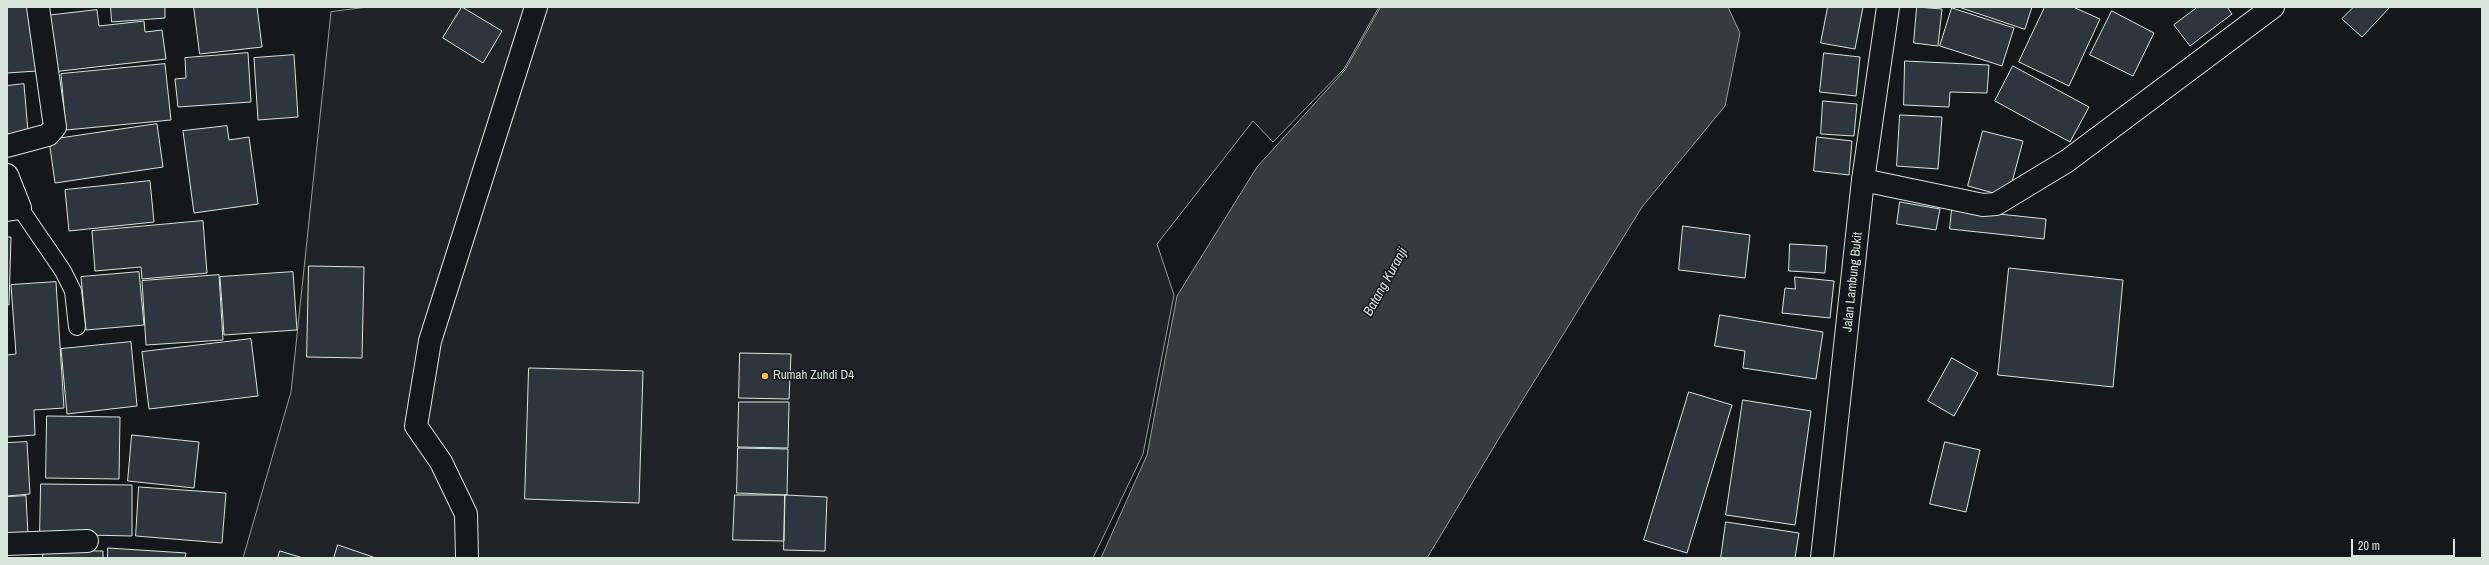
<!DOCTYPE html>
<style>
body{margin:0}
#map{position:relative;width:2489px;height:565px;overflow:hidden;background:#14181c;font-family:"Archivo Narrow",sans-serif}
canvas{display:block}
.frame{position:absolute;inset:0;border:8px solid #d8e6dc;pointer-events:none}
.scale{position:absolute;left:2351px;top:539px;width:104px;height:18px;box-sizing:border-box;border:2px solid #d8e6dc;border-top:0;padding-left:5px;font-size:12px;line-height:14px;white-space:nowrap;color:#d8e6dc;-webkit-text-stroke:3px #14181c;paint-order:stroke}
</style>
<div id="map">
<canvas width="2489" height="565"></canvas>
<div class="frame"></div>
<div class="scale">20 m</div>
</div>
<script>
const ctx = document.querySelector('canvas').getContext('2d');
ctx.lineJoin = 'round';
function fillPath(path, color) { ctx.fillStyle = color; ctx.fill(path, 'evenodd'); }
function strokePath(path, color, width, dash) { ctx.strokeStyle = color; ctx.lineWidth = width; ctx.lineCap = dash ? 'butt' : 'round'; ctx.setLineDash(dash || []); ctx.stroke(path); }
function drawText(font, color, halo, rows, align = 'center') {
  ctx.font = font + ' "Archivo Narrow",sans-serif'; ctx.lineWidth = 3; ctx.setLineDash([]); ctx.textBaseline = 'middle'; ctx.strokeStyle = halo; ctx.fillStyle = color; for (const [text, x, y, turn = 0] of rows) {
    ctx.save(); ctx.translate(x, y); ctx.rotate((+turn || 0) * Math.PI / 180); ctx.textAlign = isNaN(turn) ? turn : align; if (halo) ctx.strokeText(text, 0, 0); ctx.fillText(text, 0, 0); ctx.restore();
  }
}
const green = new Path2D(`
 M368,7H1379L1344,69L1273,142L1253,121L1157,244L1174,295L1143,454L1093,558H243L291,392L331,12Z`);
const water = new Path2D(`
 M1381,7H1728L1740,33L1725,106L1642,207L1501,435L1427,558H1101L1147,455L1177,296L1257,167L1345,70Z`);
const building = new Path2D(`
 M7,7H32L37,71L7,73Z
 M111,7H165V18L112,22Z
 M194,7H257L262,47L200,54Z
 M462,7L502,31L483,63L443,38Z
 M1828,7H1863L1855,49L1821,43Z
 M1917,7L1942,9L1938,46L1914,43Z
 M1959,7H2032L2025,29Z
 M2045,7H2073L2100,19L2069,86L2019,62Z
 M2198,7H2227L2232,14L2190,46L2174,25Z
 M2354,7H2390L2362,37L2342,19Z
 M1952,8L2014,28L2002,66L1940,46Z
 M97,10L99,26L144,21L145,32L162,30L166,59L52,72L45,16Z
 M2112,11L2154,33L2133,76L2090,55Z
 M248,53L251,102L178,107L175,79L186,78L185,58Z
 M1824,53L1860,57L1856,96L1820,92Z
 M294,55L298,117L258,120L254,58Z
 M1905,61L1989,65L1987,93L1950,92L1949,107L1904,105Z
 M165,64L171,120L66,130L61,74Z
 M2013,66L2089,107L2070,142L1995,101Z
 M24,84L28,132L7,134V86Z
 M1823,101L1857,104L1854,136L1821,134Z
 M1900,115L1942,117L1938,169L1897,166Z
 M157,124L163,167L55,183L49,140Z
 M227,126L229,140L249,137L258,204L194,213L183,131Z
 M1983,131L2023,141L2008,197L1968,186Z
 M1817,137L1852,141L1849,175L1814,171Z
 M150,181L154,222L69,231L65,190Z
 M1900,202L1940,209L1936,230L1897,224Z
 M1952,209L2046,219L2044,239L1950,229Z
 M203,221L207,273L142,279L141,267L95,271L92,231Z
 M1683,226L1750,235L1745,278L1679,270Z
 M7,237H11L9,305H7Z
 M1790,244L1827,246L1825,273L1789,271Z
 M309,266L364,267L362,358L307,357Z
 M2009,268L2123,280L2113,387L1998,375Z
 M139,272L144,325L86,330L81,277Z
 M293,272L297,330L224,335L220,277Z
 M219,275L223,340L146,345L142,281Z
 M1795,277L1834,281L1830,318L1782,313L1785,288L1795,289Z
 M56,282L64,408L34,410L35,435L7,437V355L16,354L11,285Z
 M1720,315L1823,332L1816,379L1743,368L1745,351L1715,346Z
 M251,339L258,396L149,409L142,352Z
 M131,342L137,406L67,414L61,349Z
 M740,353L791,354L789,399L739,398Z
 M1952,358L1978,373L1954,416L1928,401Z
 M529,368L643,371L639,503L525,499Z
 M1689,392L1732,405L1687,553L1644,540Z
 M1743,400L1811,411L1795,525L1726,515Z
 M739,402H789L788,448L738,447Z
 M47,416L120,417L119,479L46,478Z
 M132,435L199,442L194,488L128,481Z
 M27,442L30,494L7,496V443Z
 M1945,442L1980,450L1966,512L1930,504Z
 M738,448L788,449L787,495L737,493Z
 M41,484L132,485V536L40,534Z
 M139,487L226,493L222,543L136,536Z
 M735,495H785L784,541L733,540Z
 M785,495L827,497L825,551L784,550Z
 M26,496L28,534H7V497Z
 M1726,522L1799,533L1795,558H1721Z
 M338,545L376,558H334Z
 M108,548L186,553L185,558H108Z
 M43,550L103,551V558H43Z
 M280,551L303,558H278Z`);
const lane = new Path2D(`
 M20,208L63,271L73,291L77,327`);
const street = new Path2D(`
 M7,146L48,135L55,127L38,7
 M7,175L20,208L7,210
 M1863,180L1983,205L1996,204L2067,161L2273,7
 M7,544L87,541
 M467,558L466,514L441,462L416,426L430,341L536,7`);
const secondary = new Path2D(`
 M1822,558L1863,180L1888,7`);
const markers = [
 [765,376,4,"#ffb74d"]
];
const streetNames = [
 ["Jalan Lambung Bukit",1853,282,-84]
];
const poiNames = [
 ["Rumah Zuhdi D4",773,376]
];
const waterNames = [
 ["Batang Kuranji",1386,282,-61]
];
fillPath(green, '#202428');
strokePath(green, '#939e99', 1);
fillPath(water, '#363b3e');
strokePath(water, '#939e99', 1);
fillPath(building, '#2c363c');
strokePath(building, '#d8e6dc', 1);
strokePath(lane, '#d8e6dc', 18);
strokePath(street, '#d8e6dc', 24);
strokePath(secondary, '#d8e6dc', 24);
strokePath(lane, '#14181c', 16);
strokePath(street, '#14181c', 22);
strokePath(secondary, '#14181c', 22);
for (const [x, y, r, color] of markers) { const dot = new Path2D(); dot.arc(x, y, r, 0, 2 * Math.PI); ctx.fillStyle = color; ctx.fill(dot); strokePath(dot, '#14181c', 1.5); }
drawText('13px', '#d8e6dc', '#14181c', streetNames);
drawText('13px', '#d8e6dc', '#14181c', poiNames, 'left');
drawText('italic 14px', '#d8e6dc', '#14181c', waterNames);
</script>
